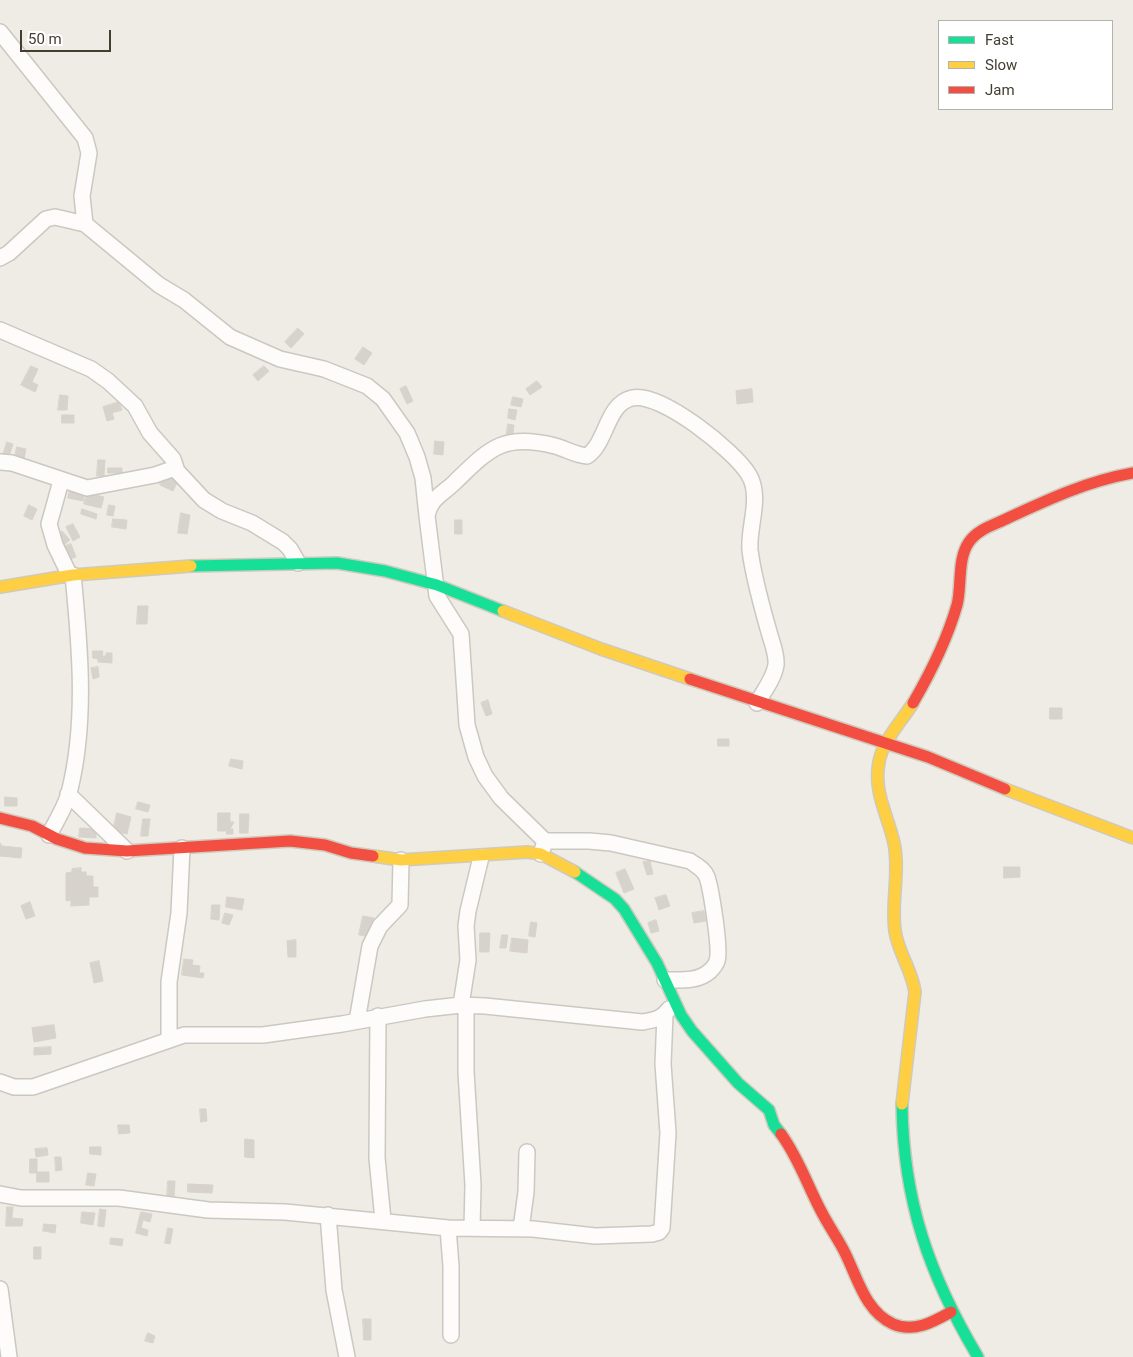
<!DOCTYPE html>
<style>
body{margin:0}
#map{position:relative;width:1133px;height:1357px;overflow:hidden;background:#efece5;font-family:Roboto,sans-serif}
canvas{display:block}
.legend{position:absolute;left:938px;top:20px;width:175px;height:90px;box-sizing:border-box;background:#fff;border:1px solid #b4b2ad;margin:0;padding:6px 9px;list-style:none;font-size:15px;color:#443e32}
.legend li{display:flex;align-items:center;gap:10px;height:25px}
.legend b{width:25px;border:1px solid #b4b2ad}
.scale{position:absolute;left:20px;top:30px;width:91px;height:22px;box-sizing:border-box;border:2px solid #443e32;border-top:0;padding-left:6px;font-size:15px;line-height:18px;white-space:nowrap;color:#443e32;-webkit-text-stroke:4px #fff;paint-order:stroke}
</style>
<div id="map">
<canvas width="1133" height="1357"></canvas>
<ul class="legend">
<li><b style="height:6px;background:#16e098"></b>Fast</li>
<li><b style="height:6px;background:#ffcf43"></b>Slow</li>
<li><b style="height:6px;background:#f24e42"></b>Jam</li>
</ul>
<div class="scale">50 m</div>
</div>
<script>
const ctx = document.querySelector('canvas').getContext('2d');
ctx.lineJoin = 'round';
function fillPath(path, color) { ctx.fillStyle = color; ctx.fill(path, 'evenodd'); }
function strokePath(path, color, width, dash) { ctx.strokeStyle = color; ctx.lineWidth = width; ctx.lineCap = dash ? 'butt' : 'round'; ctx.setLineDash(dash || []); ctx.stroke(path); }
const building = new Path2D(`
 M298,328L304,334L291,348L285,342Z
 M363,347L372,353L364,365L355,359Z
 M31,366L38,369L32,382L38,385L35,392L21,385Z
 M264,366L269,371L258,381L253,375Z
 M537,381L542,387L530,395L526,389Z
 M406,386L413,401L407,404L400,389Z
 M752,389L753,402L737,404L736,391Z
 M60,395L68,396L67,410H58Z
 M513,397L523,399L521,407L511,405Z
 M119,402L122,410L112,413L114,419L107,421L103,407Z
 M509,409L517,410L515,420L508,418Z
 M62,415H74V423H62Z
 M508,424L514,425L512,441L506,440Z
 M435,441L444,442L443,455L434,454Z
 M7,442L13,444L8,459L2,458Z
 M17,447L26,449L24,459L15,457Z
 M98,460H105L104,476H97Z
 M108,468H122V473H108Z
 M164,476L171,479L173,476L179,479L173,491L160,485Z
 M70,490L85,493L83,501L68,498Z
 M87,493L104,497L101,508L84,504Z
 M29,505L37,509L32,520L24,516Z
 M109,505L115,506L113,516L107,515Z
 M82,509L97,514L96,519L81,514Z
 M181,513L190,515L187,534L178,533Z
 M113,519L127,520L126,529L112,527Z
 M455,520H462V534H455Z
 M73,524L80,537L73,541L66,527Z
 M62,531L70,540L64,545L56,536Z
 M71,544L76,557L70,559L65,546Z
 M138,606H148L147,624H137Z
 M93,651H103L102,656H106V653H112V663L98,662V659L93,658Z
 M98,667L99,677L93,679L91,668Z
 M488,700L492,714L486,716L481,703Z
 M1050,708H1062V719H1050Z
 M718,739H729V746H718Z
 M231,759L243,761L242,769L229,766Z
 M5,797L17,798V806H5Z
 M138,802L150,805L148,812L136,809Z
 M117,813L131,817L127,834L113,831Z
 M218,813H230V822H234L230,829H233V834H226L227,831H218Z
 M240,814H249L248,833H240Z
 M143,819H150L148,836H141Z
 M80,828L96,829V838L79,837Z
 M0,843L2,846L22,848L21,858L0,856Z
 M650,861L653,874L647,875L643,862Z
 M1004,867H1020V877L1004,878Z
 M81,868V872H86V876H93V887H98V897H89V905L71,906V900L66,901V873L72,872V869Z
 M625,869L634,889L624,893L616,873Z
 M666,895L670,906L659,910L655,898Z
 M227,897L244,899L242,910L226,907Z
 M30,902L35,916L26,919L21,906Z
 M212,905H220L219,920L211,919Z
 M704,911L706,921L694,923L692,913Z
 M225,913L233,915L229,925L222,923Z
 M363,916L374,918L371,937L359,935Z
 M656,920L659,931L651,933L648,923Z
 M531,922L537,923L535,937L529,936Z
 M480,933H490L489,952H480Z
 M502,935H508L506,948H500Z
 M512,938L528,940L527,953L510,951Z
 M296,940V957H288L287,941Z
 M184,959L193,960L192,965L200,966L199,973H204L203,978L182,975Z
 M99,961L103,981L94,983L90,963Z
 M54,1025L56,1038L34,1042L32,1028Z
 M51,1047V1054L34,1055V1048Z
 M200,1109H206L207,1121L201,1122Z
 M118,1125H129L130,1133L119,1134Z
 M245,1139L254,1140V1158L245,1157Z
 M90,1147H101V1155L90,1154Z
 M47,1148L48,1155L36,1157L35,1149Z
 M55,1157H61L62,1170L56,1171Z
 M30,1159H37V1173H30Z
 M37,1172H49V1182H37Z
 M88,1173L96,1174L94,1186L86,1185Z
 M168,1181H175L174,1200L167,1199Z
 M188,1184L213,1185L212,1193L188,1192Z
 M7,1207H13L12,1218L23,1219L22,1226H6Z
 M100,1209L106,1210L104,1227L98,1226Z
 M82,1212L95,1213L93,1225L81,1223Z
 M141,1212L152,1214L150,1222L143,1220L141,1228L148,1230L147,1236L136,1233Z
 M44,1224L56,1225L55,1233L43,1231Z
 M168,1228L173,1229L170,1244L165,1243Z
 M111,1238L123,1239L122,1246L110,1244Z
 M34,1247H41V1259H34Z
 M363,1319H371V1340H364Z
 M148,1333L155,1336L153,1343L145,1341Z`);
const street = new Path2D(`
 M0,32L85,138L89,153L82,196L85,224
 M0,258L9,253L46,219L55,217L85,224L159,285L184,300L230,337L280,359L324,369L367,386L383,399L407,433L417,457L423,478L427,516
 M0,330L91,369L108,381L135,406L150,433L173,459L177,471L204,500L222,511L252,523L283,542L290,549L298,563
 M0,462L12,463L87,488L155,475L175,468
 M61,481L49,524L55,545L70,576
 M68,794L127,851
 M49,835C56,821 65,808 69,793C87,723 80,646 73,575
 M545,841H589L611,843L690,861C697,866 704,869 707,877C711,889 721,950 717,961C716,964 712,969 710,971C698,982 680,980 665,980
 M541,854L545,841L501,798L485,776L476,757L467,725L461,634L437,596L427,516C430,498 443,494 455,482C490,448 503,433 555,446C566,449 575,455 587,456C607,443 606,404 632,398C660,391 735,451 749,475C762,497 748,527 750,550C753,576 762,607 769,632C772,643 777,654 776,665C774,678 764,691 757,703
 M461,1005L468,960L466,926L468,911L481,857
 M466,1006V1072L473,1185L472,1228
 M378,1016L377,1158L383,1220
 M357,1021L370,946L380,926L400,905L401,860
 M169,1040V982L179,913L182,848
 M0,1082L14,1087H33L184,1035H263L342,1024L425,1009L461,1005L485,1006L642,1022C654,1020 662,1019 669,1009
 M0,1194L21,1198H119L208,1210L285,1212L448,1228L533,1229L595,1236L652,1234L659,1232L662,1228L668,1133L663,1064L665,1015
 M328,1215L334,1290L347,1357
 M448,1228L451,1266V1335
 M521,1229L526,1192L527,1152
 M0,1289L9,1357`);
const fast = new Path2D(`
 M191,566L337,563L385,571L437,585L503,611
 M575,872L615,899L624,909L657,963L681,1015L692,1031L738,1083L769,1110L774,1125L781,1134
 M902,1104C903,1200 929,1275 978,1357`);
const slow = new Path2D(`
 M0,587L73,575L191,566
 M503,611L601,649L690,679
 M1005,789L1133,838
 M373,856L401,860L527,852L541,854L575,872
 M902,1104L915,992C912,970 898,952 895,931C891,902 900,872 894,843C888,816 873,791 879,762C883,740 902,721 913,703`);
const jam = new Path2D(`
 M690,679L928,757L1005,789
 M913,703C931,672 947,640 957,605C962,586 957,559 969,542C978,529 994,525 1008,518C1049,499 1088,481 1133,473
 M0,818L32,826L57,839L85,848L127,851L290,841L325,845L351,853L373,856
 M781,1134C798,1157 807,1184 820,1209C827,1223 836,1236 843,1249C857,1275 864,1311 893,1324C914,1333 933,1322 951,1312`);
fillPath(building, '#d7d3cc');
strokePath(building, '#d7d3cb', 1);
strokePath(street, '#cbc8c1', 18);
strokePath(fast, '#cfcabb', 14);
strokePath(slow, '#cfcabb', 14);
strokePath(jam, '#cfcabb', 14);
strokePath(street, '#fdfcfb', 15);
strokePath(fast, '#16e098', 11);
strokePath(slow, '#ffcf43', 11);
strokePath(jam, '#f24e42', 11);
</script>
